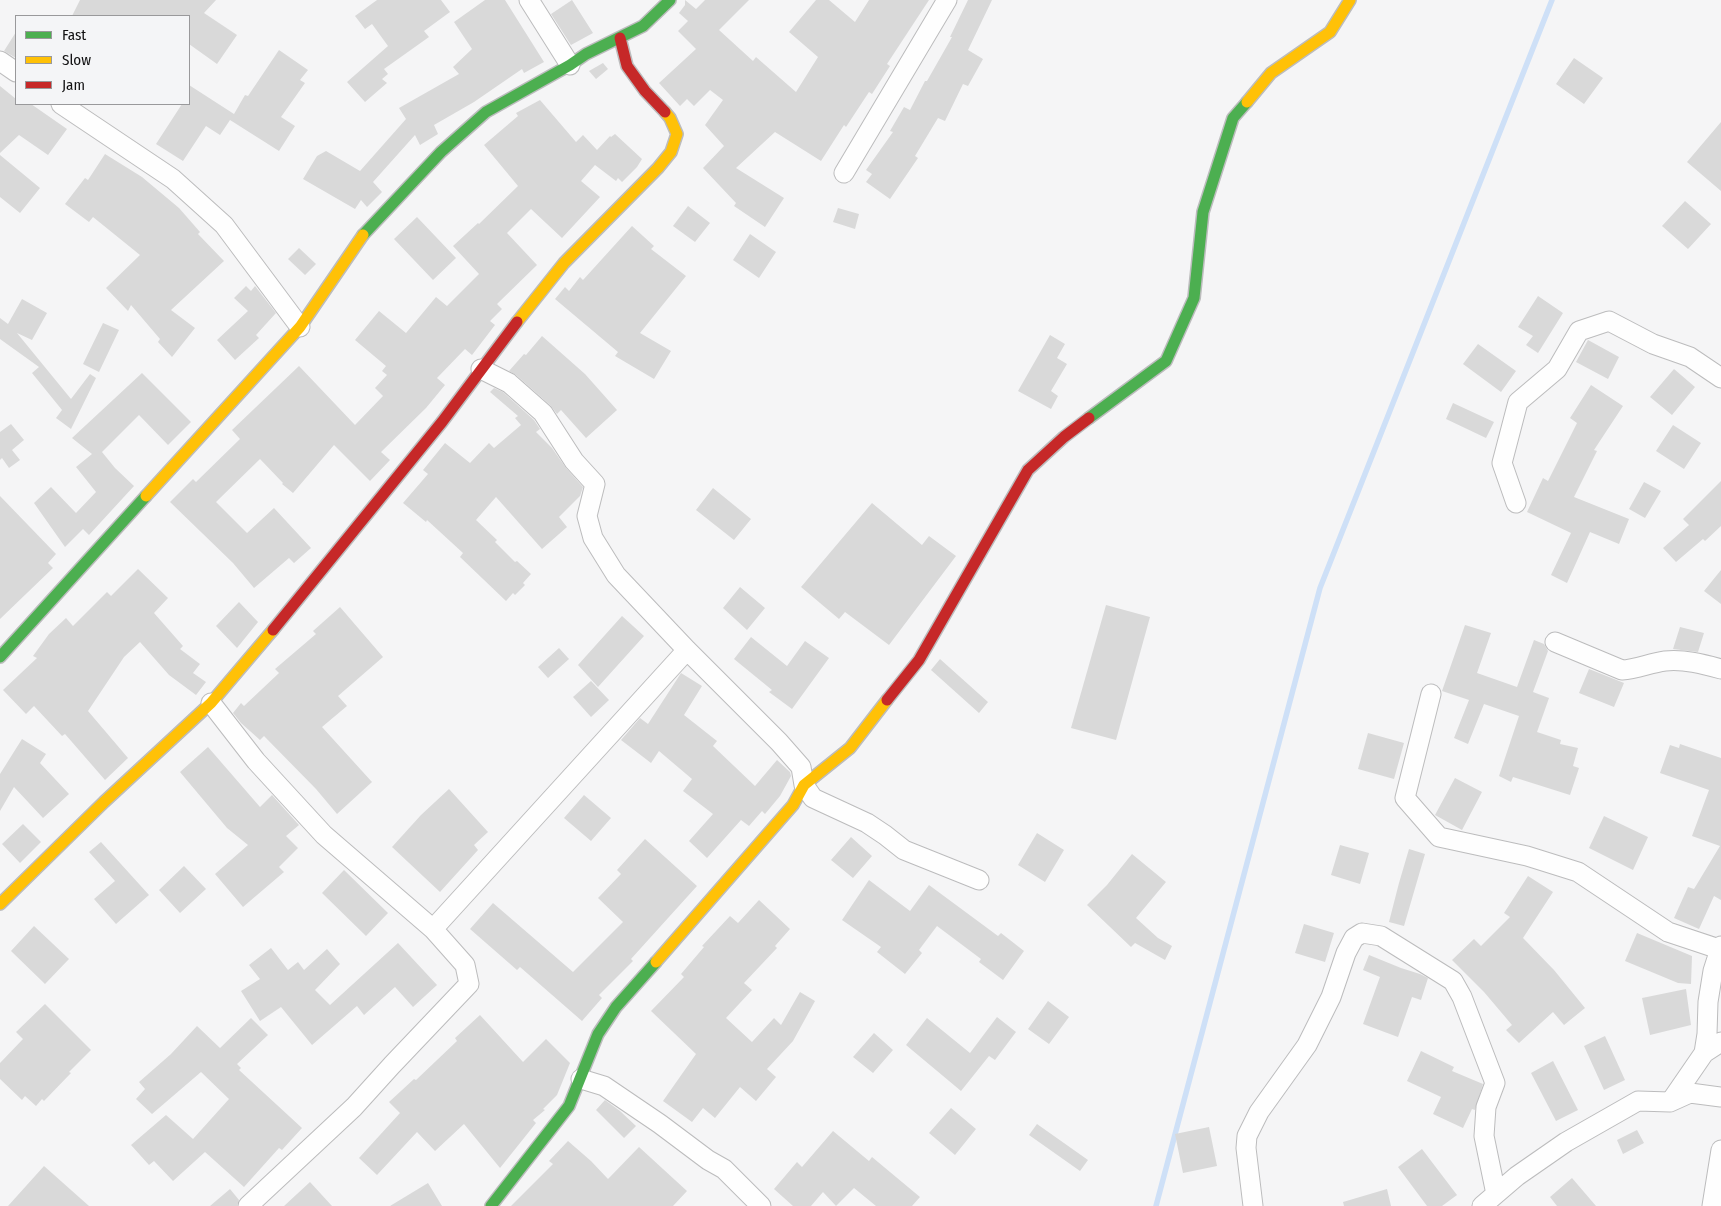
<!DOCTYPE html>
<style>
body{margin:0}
#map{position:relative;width:1721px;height:1206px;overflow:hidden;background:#f5f5f6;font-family:"Fira Sans Condensed",sans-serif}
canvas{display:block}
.legend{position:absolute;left:15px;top:15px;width:175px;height:90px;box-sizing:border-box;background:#f4f5f7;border:1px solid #99999b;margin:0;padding:6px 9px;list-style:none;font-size:15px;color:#101011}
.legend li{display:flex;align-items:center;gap:10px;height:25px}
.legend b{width:25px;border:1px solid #99999b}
</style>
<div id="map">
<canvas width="1721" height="1206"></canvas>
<ul class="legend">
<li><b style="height:6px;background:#4caf50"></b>Fast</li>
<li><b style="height:6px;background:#ffc107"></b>Slow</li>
<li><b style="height:6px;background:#c62828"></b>Jam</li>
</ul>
</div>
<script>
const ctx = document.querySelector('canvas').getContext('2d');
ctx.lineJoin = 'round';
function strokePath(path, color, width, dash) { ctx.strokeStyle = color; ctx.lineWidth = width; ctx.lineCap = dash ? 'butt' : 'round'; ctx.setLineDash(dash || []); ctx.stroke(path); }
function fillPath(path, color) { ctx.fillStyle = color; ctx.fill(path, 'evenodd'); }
const stream = new Path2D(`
 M1156,1206L1320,588L1552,0`);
const building = new Path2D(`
 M80,0H216L204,13L237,35L217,64L189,44V16H72Z
 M377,0H441L450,12L424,31L429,37L384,69L388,74L382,79L387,83L365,102L347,82L388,46L372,24L365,29L355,16Z
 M485,0H505L544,62L524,73L522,69L474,102L434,125L438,134L420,145L415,135L373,182L382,192L367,207L361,200L355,209L303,179L317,156L326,151L360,171L406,119L399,108L459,74L453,67L472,49L454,22Z
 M572,0L593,33L571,45L551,14Z
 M685,0L696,9L705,0H749L719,30L753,61L756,57L796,92L818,57L789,32L816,0H829L855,22L869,0H929L887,64L890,66L872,94L869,92L846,127L844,125L821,161L775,132L736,168L784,198L765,227L734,206L736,203L703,168L724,146L705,125L723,100L710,90L694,106L687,99L680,106L659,83L696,49L678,31L688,21L679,13L685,5Z
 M968,0H992L968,50L983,59L968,86L963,84L945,121L938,118L915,156L918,158L890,199L866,182L872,174L866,170L893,132L890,131L904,107L910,110L925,81H927L952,37H950Z
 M16,32V58L4,51Z
 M279,50L308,70L300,80L305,83L281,117L295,126L279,151L230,120L220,135L206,126L183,161L156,144L182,104H189V85L234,114L245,95L248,96Z
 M1574,58L1603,78L1584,104L1556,84Z
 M603,63L608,69L596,79L589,71Z
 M0,86L16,99V104H31L67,129L48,155L19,135L0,153Z
 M540,100L576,142L583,135L597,150L610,136L611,137L615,134L642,159L637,167L622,182L618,178L616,181L595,165L581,181L600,197L562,238L531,209L507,233L537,265L497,304L502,309L490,321L495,325L472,355L465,349L437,378L445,385L426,408L381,452L390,460L370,481L334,445L293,493L282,484L283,483L260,459L216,502L247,533L274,508L311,548L294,563L289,558L254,588L233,563L170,502L193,479L196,482L240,439L232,430L299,366L355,425L383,396L375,388L387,375L382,371L386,366L355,340L379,311L406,333L436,297L447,306L479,274L453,246L478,223L479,224L518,186L484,145L518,116L516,113Z
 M1721,122V191L1687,162Z
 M105,154L142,177L179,208L200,232L198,234L224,261L171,310L195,328L172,357L158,342L160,339L131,305L128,311L106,288L140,255L93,217L89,222L65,204L85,178L88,180Z
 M0,155L40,188L20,213L0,197Z
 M1685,201L1711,224L1688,249L1662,226Z
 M688,206L710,223L695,242L673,226Z
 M838,208L859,214L855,229L833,222Z
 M417,217L456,258L433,280L394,239Z
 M632,226L654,246L651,249L686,276L640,333L671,351L654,379L615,356L618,352L555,299L565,287L569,291L580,277L583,280Z
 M750,234L776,252L759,278L733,260Z
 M299,248L316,264L305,275L288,259Z
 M246,286L251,291L255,286L276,313L256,335L259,338L235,360L217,340L248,311L234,298Z
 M1538,296L1563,313L1538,353L1526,345L1533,336L1518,327Z
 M22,299L47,313L32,340L17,333L71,399L90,374L96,378L71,429L56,418L62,410L32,373L39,367L0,339V318L8,324Z
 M103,323L119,330L99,372L83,364Z
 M1050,335L1065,344L1057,358L1067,364L1051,391L1058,396L1051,409L1018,391Z
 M542,336L585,374L617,410L586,438L561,410L557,414L550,405L516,375L509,371L524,354L526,355Z
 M1588,340L1619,357L1608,379L1576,362Z
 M1478,344L1516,371L1501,392L1463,364Z
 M1674,369L1695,387L1672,415L1650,397Z
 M142,373L191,422L168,445L139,415L102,452L115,468L134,486L89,535L83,529L65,547L34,503L51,487L76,513L96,492L76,467L92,454L72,438Z
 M1591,385L1623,406L1594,450L1597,451L1574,497L1629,519L1619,544L1590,532L1567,583L1551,575L1571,533L1527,512L1543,478L1548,481L1577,423L1570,418Z
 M494,388L503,392L534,420L540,429L536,432L552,448L566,468L583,487L580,496L559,517L567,527L542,549L496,497L476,520L497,540L495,542L515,562L517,561L531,574L523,583L525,585L515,595L513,593L506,601L460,557L463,553L427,520L426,522L403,503L428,474L423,470L445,443L470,463L489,443L494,448L521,425L515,418L518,416L490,392Z
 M1453,403L1494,422L1486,438L1446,419Z
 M11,424L24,440L12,450L20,460L9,468L2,458L0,460V432Z
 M1673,425L1701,443L1684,469L1656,451Z
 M1721,481V526L1705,541L1703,539L1676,562L1663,548L1689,525L1683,519Z
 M1644,482L1661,491L1645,518L1629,509Z
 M713,488L751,519L734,540L696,510Z
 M0,496L56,554L48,563L53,568L0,619Z
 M872,503L922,545L929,536L956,556L889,645L845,612L839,619L801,587Z
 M138,569L168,598L154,613L183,646L180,649L200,664L193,673L206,682L196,695L169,675L140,642L124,657L88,711L128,758L105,780L65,734L62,736L34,706L26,714L3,690L37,658L33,656L49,634L66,618L73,626L107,592L111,596Z
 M1721,570V604L1704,591Z
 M740,587L765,608L747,630L723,608Z
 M239,602L258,622L237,648L216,626Z
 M1106,605L1150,617L1116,740L1071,728Z
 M340,607L383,657L338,696L347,706L322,727L372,782L337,814L316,789L264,736L260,740L241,723L233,713L241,703L244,706L279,673L275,669L316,634L313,631Z
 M622,616L644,636L598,687L578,665Z
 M1465,625L1491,633L1477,673L1517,687L1534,640L1544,644L1548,651L1533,692L1549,698L1537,732L1561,740L1560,744L1578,748L1573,766L1579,768L1570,795L1513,777L1511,782L1499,776L1519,716L1484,704L1468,744L1454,738L1469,700L1442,691Z
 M1680,627L1704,633L1698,652L1673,649Z
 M751,637L787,666L805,641L829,658L792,709L769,692L772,690L734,659Z
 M559,648L569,659L548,678L538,667Z
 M940,659L988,702L979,713L931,670Z
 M1589,669L1624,683L1614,707L1579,693Z
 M681,673L702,686L684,715L717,741L713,746L755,786L777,760L790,772L791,776L780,796L765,814L762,811L749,826L741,820L707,858L689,841L713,814L683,791L692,779L659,751L651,763L621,740L640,718L648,724Z
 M591,681L609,700L591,717L573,697Z
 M1368,733L1404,743L1394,779L1358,769Z
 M22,739L46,754L40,763L69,794L43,818L14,787L0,811V774Z
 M1680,744L1721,758V900L1714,896L1699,929L1674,918L1688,887L1694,889L1720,846L1692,836L1709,790L1660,773L1670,745L1679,748Z
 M208,747L260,807L272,795L299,825L286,836L298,848L279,867L284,872L243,907L215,874L248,845L227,828L180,772Z
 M1455,778L1482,792L1462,830L1435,815Z
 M449,789L488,832L474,845L478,850L440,892L392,847L421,815Z
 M584,795L611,818L591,841L564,818Z
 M1604,816L1648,837L1633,870L1589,848Z
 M23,824L41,842L20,863L2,844Z
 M1037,833L1064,850L1045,882L1018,865Z
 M851,837L872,856L853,878L831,860Z
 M645,839L697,886L631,959L633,961L599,995L602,998L582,1021L520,967L517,970L470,929L493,903L573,972L623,922L598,898L621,874L617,870Z
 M101,842L149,895L116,924L94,899L115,881L89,852Z
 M1340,845L1369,853L1360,884L1331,875Z
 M1409,849L1425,854L1404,926L1389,922L1399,883Z
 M1132,854L1166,882L1136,918L1158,938L1172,946L1165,960L1135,943L1131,947L1087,905L1107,885Z
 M184,866L206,889L180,913L159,890Z
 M344,870L388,913L366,936L322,893Z
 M1528,876L1553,892L1523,938L1554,970L1585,1008L1564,1025L1553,1012L1519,1043L1506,1030L1512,1025L1484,992L1452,960L1474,939L1481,946L1510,917L1504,913Z
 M869,880L910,911L929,885L998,936L1001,933L1024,951L1003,980L979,962L981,959L937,926L919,950L922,953L905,974L877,952L881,947L842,920Z
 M759,900L790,929L775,946L777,948L744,983L752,990L726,1018L752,1042L774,1018L781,1025L800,992L815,1001L793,1041L767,1069L776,1077L756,1101L740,1087L715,1118L703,1108L692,1122L663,1101L696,1054L651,1011L684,977L681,974L704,947L702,946L730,916L738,923Z
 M1304,924L1334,933L1325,962L1295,953Z
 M34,926L69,959L45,984L11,951Z
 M1637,933L1692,956L1691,984L1678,983L1625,961Z
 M398,943L437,985L413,1007L395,987L364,1015L357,1006L312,1045L281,1007L260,1021L241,991L260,979L249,965L271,948L288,970L298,962L304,970L327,949L340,964L315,990L330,1005Z
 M1369,955L1401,968L1420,974L1428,978L1421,1000L1412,997L1398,1037L1363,1024L1380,977L1363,970Z
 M1686,989L1691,1025L1650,1035L1642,998Z
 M1048,1001L1069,1017L1049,1044L1028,1029Z
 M45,1004L91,1050L69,1072L71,1073L44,1101L42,1099L36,1106L25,1096L22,1100L0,1079V1063L23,1039L16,1032Z
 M480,1015L523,1062L546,1039L570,1063L557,1095L543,1109L545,1110L533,1120L536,1123L500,1168L464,1124L435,1151L417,1132L377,1175L359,1158L400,1113L389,1102L414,1079L416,1080L457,1041L455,1038Z
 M997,1017L1016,1032L995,1060L989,1056L961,1091L906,1045L927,1018L970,1053Z
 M251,1018L268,1035L237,1064L241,1068L239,1070L302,1128L282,1150L279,1148L244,1187L205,1152L173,1181L154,1161L149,1165L131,1145L166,1115L193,1139L229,1099L201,1072L152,1114L136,1099L145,1089L139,1082L171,1054L197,1026L220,1048Z
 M874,1033L893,1050L873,1073L853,1057Z
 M1605,1036L1625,1080L1604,1090L1584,1046Z
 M1421,1051L1454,1067L1452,1071L1483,1084L1475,1110L1472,1109L1463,1128L1433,1114L1441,1097L1407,1081Z
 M1553,1061L1578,1110L1556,1121L1531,1073Z
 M605,1100L620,1111L636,1126L624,1138L596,1110Z
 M951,1108L976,1129L955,1155L929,1133Z
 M1037,1124L1088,1160L1080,1171L1029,1135Z
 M1209,1127L1217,1166L1183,1173L1175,1134Z
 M1637,1130L1644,1143L1623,1154L1617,1140Z
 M833,1131L869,1161L872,1157L920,1197L912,1206H876L854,1188L836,1206L823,1192L811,1206H793L774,1189L797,1162L802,1167Z
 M568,1141L591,1161L608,1179L639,1147L687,1191L673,1206H511L553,1164L549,1161Z
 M1422,1149L1457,1195L1442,1206H1427L1398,1167Z
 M44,1166L89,1206H8Z
 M1572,1178L1596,1206H1557L1550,1197Z
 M310,1182L332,1206H284Z
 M428,1183L442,1206H390Z
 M230,1189L239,1200L237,1206H210Z
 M1387,1189L1391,1206H1344L1343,1202Z`);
const street = new Path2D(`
 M529,0L570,65
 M0,61L16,72
 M61,104L173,179L224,225L300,327
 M844,173L947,0
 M481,369L509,383L543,413L574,461L595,484L587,516L593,538L616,575L687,650L779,742L801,767L804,785L813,798L867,823L885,835L904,850L979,880
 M1516,503L1502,463L1518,402L1557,369L1579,331L1609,321L1653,344L1690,357L1721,378
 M1555,642L1622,670C1637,669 1650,663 1665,661C1684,659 1703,664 1721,669
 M1431,694L1405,798L1439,837L1527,856L1578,872L1668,932L1719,949
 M211,703L256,761L324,835L433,929L465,965L469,984L392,1065L354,1107L248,1206
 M433,929L687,650
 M1704,1053L1721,1042
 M581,1079L604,1086L660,1124L708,1160L724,1169L761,1206
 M1671,1101L1704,1053L1707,1034L1708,1002L1713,971L1721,946
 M1253,1206L1246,1148L1247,1136L1259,1112L1307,1045L1331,997L1346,953L1354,938L1362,933L1381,936L1453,981L1462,997L1495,1083L1486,1107L1484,1136L1496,1194
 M1482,1206L1517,1176L1566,1142L1638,1101L1670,1102L1690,1093L1721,1097
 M1712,1206L1721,1150`);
const fast = new Path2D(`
 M363,235L441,152L486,112L570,65L586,54L643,26L670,0
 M1089,418L1166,361L1194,298L1203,212L1233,118L1247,102
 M0,657L146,496
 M491,1206L569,1106L598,1034L616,1007L656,962`);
const slow = new Path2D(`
 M1247,102L1271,73L1330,32L1350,0
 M517,322L564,263L658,168L671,152L677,134L670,118L665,112
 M146,496L300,327L363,235
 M0,904L104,802L211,703L273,630
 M656,962L793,805L804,785L850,748L887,700`);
const jam = new Path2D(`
 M620,38L627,66L645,91L665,112
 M273,630L442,422L517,322
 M887,700L919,660L1028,470L1064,437L1089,418`);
strokePath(stream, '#cee0f7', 5.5);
fillPath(building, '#d9d9d9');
strokePath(street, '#bcbcbd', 21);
strokePath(fast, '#bcbcbd', 14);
strokePath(slow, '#bcbcbd', 14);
strokePath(jam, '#bcbcbd', 14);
strokePath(street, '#fefefe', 19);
strokePath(fast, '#4caf50', 11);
strokePath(slow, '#ffc107', 11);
strokePath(jam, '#c62828', 11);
</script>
